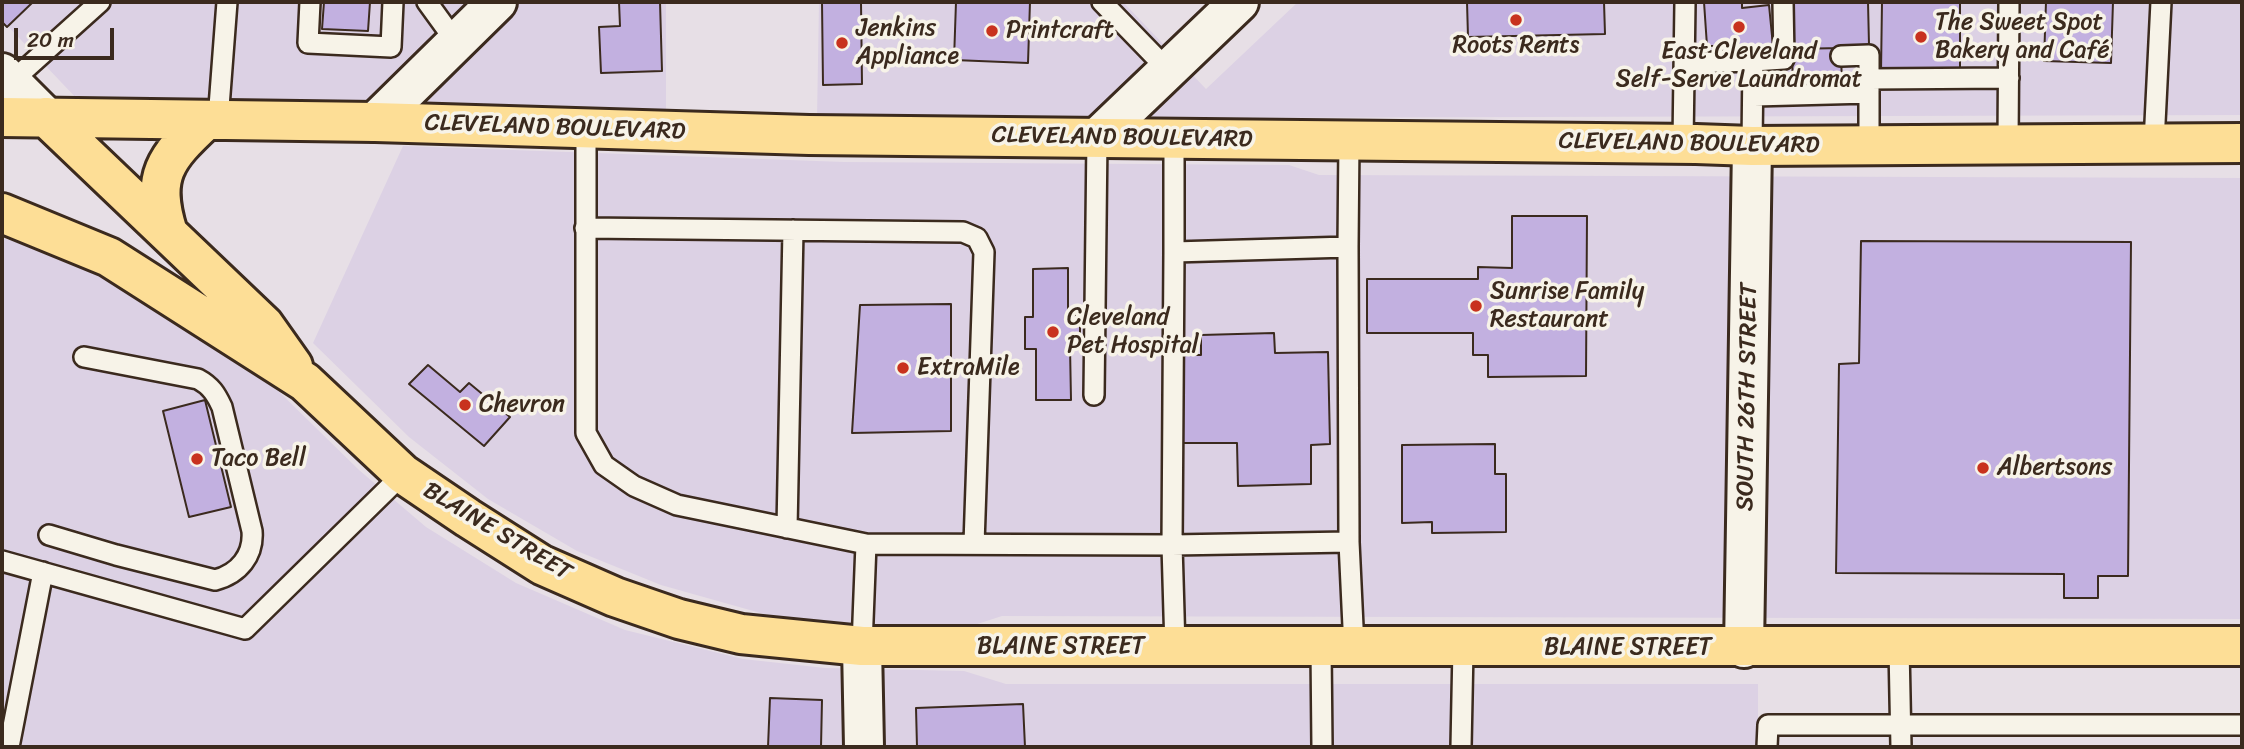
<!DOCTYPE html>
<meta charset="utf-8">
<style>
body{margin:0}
#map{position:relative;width:2244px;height:749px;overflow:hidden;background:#e7dfe6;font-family:Sriracha,sans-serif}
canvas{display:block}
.frame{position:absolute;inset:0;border:4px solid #3b2a1e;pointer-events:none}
.scale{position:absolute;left:14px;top:28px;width:100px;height:32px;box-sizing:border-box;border:4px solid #3b2a1e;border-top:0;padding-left:9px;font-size:21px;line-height:24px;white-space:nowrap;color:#3b2a1e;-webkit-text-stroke:5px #f7f3e8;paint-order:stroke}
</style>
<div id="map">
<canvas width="2244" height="749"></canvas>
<div class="frame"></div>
<div class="scale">20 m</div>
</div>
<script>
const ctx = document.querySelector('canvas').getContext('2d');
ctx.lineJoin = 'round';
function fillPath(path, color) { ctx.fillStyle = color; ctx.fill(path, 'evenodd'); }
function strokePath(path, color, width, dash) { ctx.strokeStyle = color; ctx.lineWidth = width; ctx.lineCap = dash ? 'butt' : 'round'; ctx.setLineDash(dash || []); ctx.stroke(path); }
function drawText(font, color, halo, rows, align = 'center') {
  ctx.font = font + ' Sriracha,sans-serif'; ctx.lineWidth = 7; ctx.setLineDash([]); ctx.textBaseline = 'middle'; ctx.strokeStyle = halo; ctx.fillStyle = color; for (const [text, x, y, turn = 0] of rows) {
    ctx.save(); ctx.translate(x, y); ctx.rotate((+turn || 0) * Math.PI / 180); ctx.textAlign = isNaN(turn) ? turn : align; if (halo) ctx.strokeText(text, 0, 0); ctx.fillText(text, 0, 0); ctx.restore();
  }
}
const built = new Path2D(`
 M2,2H666V112L80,102L2,20Z
 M819,2H1123L1206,89L1298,2H2242V115L817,119Z
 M403,146L844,162L1289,165L1319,175L2242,178V619L1002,616L968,627L942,630L856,628L764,614L661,585L577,551L488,499L409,437L313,343Z
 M2,238L54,253L163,307L268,381L359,470L426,527L516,583L625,630L743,659L825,668L964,671L1006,684H1758V747H2Z`);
const building = new Path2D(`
 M2,2H33L7,27L2,22Z
 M324,2H370L368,31L322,29Z
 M619,2H660L662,71L601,73L599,27L620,26Z
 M822,2H861L862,84L823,85Z
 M956,2H1030L1028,63L954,60Z
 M1467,2H1604L1605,34L1468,37Z
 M1704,2H1742V8L1769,5L1773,46H1707Z
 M1793,2H1868L1869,45L1841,48L1792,49Z
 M1882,2H1960V72H1881Z
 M2046,2H2113L2111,63L2044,61Z
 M1841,48L1842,91L1793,92L1792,49Z
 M1512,216H1587L1586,376L1488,377V355H1473V333H1367V279H1478V267L1512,268Z
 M1861,241L2131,242L2128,576H2098V598H2064V574L1836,573L1839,364L1859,363Z
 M1068,268V315H1080V347H1070L1071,400H1036V349H1025V317H1033V269Z
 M951,304V431L852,433L860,305Z
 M1274,333L1275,353L1328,352L1330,444L1311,445V484L1238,486L1237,443H1183L1182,355H1201V335Z
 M428,365L460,392L469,383L510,417L484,446L409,384Z
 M205,400L231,507L189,517L163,411Z
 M1495,444V474H1506V532L1432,533V522L1402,523V445Z
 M770,698L822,700L821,747H768Z
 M1023,704L1025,747H917L916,708Z`);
const lane = new Path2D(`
 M310,2L308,43L391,47L393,2
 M427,2L456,42
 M1102,2L1168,70
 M1841,56L1869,55V145
 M1685,63L1753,61
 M1869,79L2009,78
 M11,82L100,2
 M1754,96L1869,93
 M218,120L227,2
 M586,129V433L604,465L634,486L677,505L866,544L862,646
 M1683,143L1685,2
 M2154,143L2161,2
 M2008,144L2009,2
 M1752,146L1753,61L1784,59L1783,2
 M585,228L963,232L977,238L984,252L974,544
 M1348,247L1349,140
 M1174,252V139
 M1094,395L1097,138
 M787,528L793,230
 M49,535L116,555L215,580C239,574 254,555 252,531L222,407C216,394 211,386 198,379L84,357
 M1349,542L1172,545L1174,252L1348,247L1349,542L1354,648
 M866,544L1172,545L1175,648
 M2,561L245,629L403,474
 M1899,647L1901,747
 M1321,648L1322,747
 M9,747L43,572
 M1461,747L1463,648
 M1767,747L1768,725H2242`);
const street = new Path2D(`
 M2,73L46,117
 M375,122L497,2
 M1097,138L1239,2
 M862,646L864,747
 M1744,648L1752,146`);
const primary = new Path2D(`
 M2,117L375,122L809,135L1696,144L1752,146L2242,143
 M46,117L264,325L293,366
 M2,213L109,257L305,382L403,474L468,518L542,565L615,597L679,619L741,634L862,646H2242
 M168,233C150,176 165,158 206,120`);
const markers = [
 [1516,20,7,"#c8321e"],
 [1739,27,7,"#c8321e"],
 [992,31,7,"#c8321e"],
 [1921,37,7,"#c8321e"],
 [842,43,7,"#c8321e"],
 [1476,306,7,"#c8321e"],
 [1053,332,7,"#c8321e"],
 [903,368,7,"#c8321e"],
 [465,405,7,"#c8321e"],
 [197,459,7,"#c8321e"],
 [1983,468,7,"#c8321e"]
];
const poiNames = [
 ["The Sweet Spot",1935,23],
 ["Bakery and Café",1935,51],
 ["Jenkins",856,29],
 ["Appliance",856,57],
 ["Printcraft",1006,31],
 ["Roots Rents",1516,46,"center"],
 ["East Cleveland",1739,52,"center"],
 ["Self-Serve Laundromat",1739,80,"center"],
 ["Sunrise Family",1490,292],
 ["Restaurant",1490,320],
 ["Cleveland",1067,318],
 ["Pet Hospital",1067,346],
 ["ExtraMile",917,368],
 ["Chevron",479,405],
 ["Taco Bell",211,459],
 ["Albertsons",1997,468]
];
const streetNames = [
 ["CLEVELAND BOULEVARD",555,128,2],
 ["CLEVELAND BOULEVARD",1122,138,1],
 ["CLEVELAND BOULEVARD",1689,144,1],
 ["SOUTH 26TH STREET",1748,397,-89],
 ["BLAINE STREET",497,532,31],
 ["BLAINE STREET",1061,647],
 ["BLAINE STREET",1628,648]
];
fillPath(built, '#dcd1e4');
fillPath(building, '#c2b0e0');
strokePath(building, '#3b2a1e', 2);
strokePath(lane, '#3b2a1e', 24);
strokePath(street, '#3b2a1e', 44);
strokePath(primary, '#3b2a1e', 44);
strokePath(lane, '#f7f3e8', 19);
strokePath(street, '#f7f3e8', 38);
strokePath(primary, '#fdde96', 38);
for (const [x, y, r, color] of markers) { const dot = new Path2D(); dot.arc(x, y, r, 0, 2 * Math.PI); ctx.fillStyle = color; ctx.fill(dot); strokePath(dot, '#f7f3e8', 2.5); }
drawText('24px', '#3b2a1e', '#f7f3e8', poiNames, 'left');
drawText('24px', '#3b2a1e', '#f7f3e8', streetNames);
</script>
